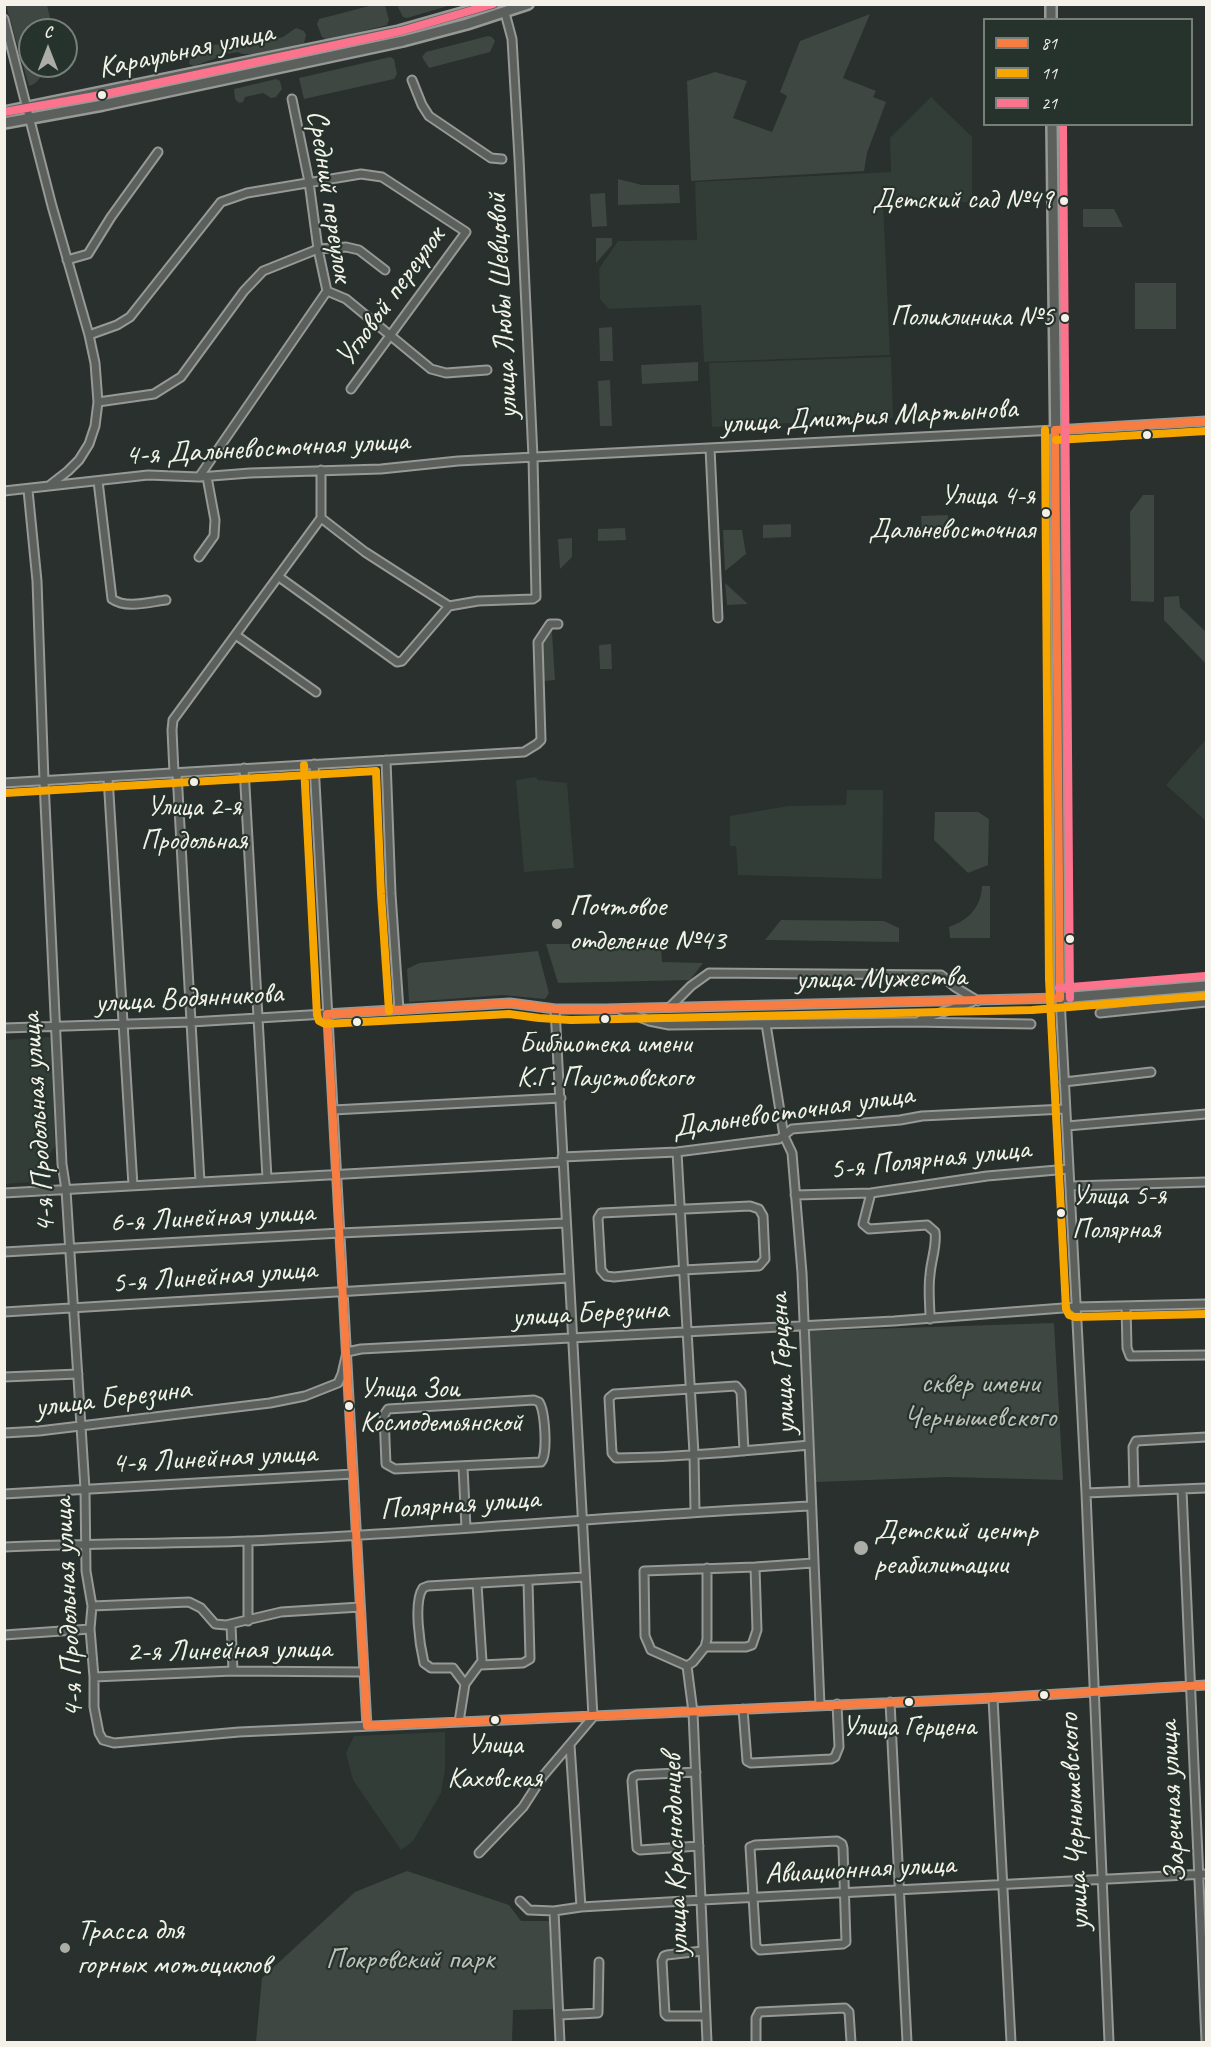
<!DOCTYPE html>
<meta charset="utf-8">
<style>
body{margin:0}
#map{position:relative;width:1211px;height:2047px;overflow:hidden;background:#29302d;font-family:Caveat,sans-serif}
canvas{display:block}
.frame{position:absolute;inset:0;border:6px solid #f4f1e8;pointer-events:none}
.legend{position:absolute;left:983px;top:18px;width:210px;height:108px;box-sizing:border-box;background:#26332d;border:2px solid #787f78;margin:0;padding:8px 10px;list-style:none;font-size:18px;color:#f4f1e8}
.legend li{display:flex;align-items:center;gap:12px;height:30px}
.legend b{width:30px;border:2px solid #787f78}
.north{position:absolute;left:18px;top:18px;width:60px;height:60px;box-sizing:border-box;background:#26332d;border:2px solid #787f78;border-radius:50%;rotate:0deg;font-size:16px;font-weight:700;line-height:24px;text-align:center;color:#f4f1e8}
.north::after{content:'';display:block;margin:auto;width:21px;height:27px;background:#adada7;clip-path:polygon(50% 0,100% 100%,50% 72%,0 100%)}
</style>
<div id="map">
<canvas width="1211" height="2047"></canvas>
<div class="frame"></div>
<ul class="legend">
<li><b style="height:8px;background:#f77d43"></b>81</li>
<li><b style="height:8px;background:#f7a600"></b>11</li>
<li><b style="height:8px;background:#fc738d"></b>21</li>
</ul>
<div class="north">С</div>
</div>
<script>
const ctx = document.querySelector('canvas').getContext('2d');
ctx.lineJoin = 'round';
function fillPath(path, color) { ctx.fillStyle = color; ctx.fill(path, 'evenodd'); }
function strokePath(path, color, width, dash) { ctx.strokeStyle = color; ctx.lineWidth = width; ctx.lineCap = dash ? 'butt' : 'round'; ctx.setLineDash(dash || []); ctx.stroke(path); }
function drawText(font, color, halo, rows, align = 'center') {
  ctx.font = font + ' Caveat,sans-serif'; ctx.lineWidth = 4.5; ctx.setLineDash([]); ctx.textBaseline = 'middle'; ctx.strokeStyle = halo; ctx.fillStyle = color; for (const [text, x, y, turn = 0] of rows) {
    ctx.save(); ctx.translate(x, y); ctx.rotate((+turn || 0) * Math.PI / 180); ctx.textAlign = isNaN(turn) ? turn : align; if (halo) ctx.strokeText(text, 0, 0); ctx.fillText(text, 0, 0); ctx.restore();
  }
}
const built = new Path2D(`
 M931,97L972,137V202H883L890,355L704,362L701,305L609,309L600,299L599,269L618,241L697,240L695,182L891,172L890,138Z
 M891,357L893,418L712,427L709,363Z
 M1206,739V821L1166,785Z
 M536,777L538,780L567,783L574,868L524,872L516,780Z
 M847,790H883L882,879L738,875L736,846H730V816L788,806L846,805Z
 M51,1037L55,1146L31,1182L5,1184V1040Z
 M445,1732V1769L441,1793L413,1841L401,1850L353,1780L346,1753L354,1736Z`);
const green = new Path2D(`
 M6,5H47L53,30H30V66H45C42,75 39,83 29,86Z
 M373,5H385L389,20L387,25L328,40L322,37L317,24L319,19Z
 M397,5H451L407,18L403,17Z
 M870,14L843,78L876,91L873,97L886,102L867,153L864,171L691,181L687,81L715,72L747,81L733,118L772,132L787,96L780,92L800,41Z
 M296,28L304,31L306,35L304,43L301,44L255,54H242L238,52L220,55L219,57L194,66L189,64L190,59L208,45L231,44L262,36L278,38L283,37Z
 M488,36L492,37L495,41L490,52L429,68L422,57L426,52Z
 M390,57L394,59L397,74L394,79L304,99L299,78Z
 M276,79L280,81L282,89L276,97L271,98L263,93L245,97L243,102L239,103L235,99L234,89Z
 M618,179L642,185H679L680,203L618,205Z
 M605,193L607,226L592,227L590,194Z
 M1083,209H1114L1123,227H1083Z
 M596,238H612V245L596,263Z
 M1135,283H1176V329H1135Z
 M612,327L613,361H600L599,328Z
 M698,362V381L642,384L641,365Z
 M610,380L612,426H600L598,381Z
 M1143,495H1154V602L1131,601L1130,512Z
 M948,515L949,530L922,531L921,516Z
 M791,524V537L763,538V525Z
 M625,528L626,540L598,541V529Z
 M723,530H742L746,554L725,571Z
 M572,538V557L560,569L558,539Z
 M725,583L748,604L727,605Z
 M1179,596L1180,607L1206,632V664L1164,620V597Z
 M552,632L555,680L543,681C542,663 536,643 552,632Z
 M611,644L612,669H600L599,645Z
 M935,812H978L989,819L988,865L968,873L934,840Z
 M982,886H990V938H950L949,927C969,920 981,907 982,886Z
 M781,920L884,921L899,928V942L765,940Z
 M546,944H661L662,962L703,963L690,980L558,983Z
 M538,951L549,993L545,999L503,995L409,1002L407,969L419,963Z
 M1054,1323L1063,1480L948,1477L816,1482L809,1331Z
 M407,1871L509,1905L521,1921H549L554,2009L513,2010L512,2042H256L262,1978L355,1892Z`);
const minor = new Path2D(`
 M4,19L52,206L89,335L95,363L98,402L95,426L89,444L79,460L68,471L50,485
 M412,80L422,105L429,116L491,158L502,159
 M67,260L88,254L111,217L158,152
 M327,291L346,299L431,369L446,373L487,370
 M89,335L117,325L130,317L221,202L247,193L361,174L382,177L466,232L351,389
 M98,402L154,394L181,377L244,291L263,271L318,249L346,247L359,250L385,270
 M710,448L718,618
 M199,477L327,291L318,249L309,182L292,99
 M98,481L112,599C126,609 149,602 166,600
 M28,490L37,581L44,781L62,1164L66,1190L85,1489L86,1571L92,1606L90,1629L94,1677V1707L99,1733L103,1740L114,1743L239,1732L993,1698L1206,1685
 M4,491L148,475L199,477L250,473L381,469L458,461L1055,430L1206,421
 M321,518L365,552L449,606L478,601L533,599L536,597L533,457L519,158L512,39L505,13
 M199,557L214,536L215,520L207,477
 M279,577L397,662L402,661L449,606
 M237,636L316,692
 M386,760L391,894L399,1010
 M314,764L367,1726
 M244,768L267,1178
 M174,773L172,730L173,720L321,518V470
 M177,773L200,1182
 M108,777L133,1186
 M4,783L524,752L537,744L541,740L538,642L550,624H558
 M670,1007L691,986L709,973L941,975L955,987L978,1001
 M621,1010L649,1021L669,1025L911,1022L1031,1024
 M1100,1013L1206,1002
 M920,1020L972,1002
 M766,1024L784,1136L792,1153L802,1273L820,1705
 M4,1028L191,1022L510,1003L555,1009H605L1060,998L1086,1493L1109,2042
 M1064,1082L1151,1072
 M333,1110L561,1098
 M1067,1126L1206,1114
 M677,1152L694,1454L695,1512
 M562,1157L677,1152L779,1139L792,1129L900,1120L922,1116L1065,1109
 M1071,1186L1206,1182
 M4,1193C191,1184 377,1174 562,1162
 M871,1193L863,1224L869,1229L927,1225L935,1232C937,1246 931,1260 930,1275C928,1289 930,1304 930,1319
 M795,1195L871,1193L987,1176L1069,1169
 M750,1206L759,1209L763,1216L765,1259L759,1266L683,1270L614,1277L606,1276L601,1270L598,1218L601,1213Z
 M4,1252L340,1233L566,1223
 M1126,1306L1127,1348L1130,1356L1206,1355
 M4,1312L569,1278
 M4,1377L78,1374
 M534,1400L539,1402C545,1411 548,1455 541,1462L395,1469L386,1464L384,1415L388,1409Z
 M4,1433L39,1431L270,1403L305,1396L338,1383L342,1374L347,1352L361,1349L894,1321L1076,1307L1206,1304
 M744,1451L741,1392L736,1386L614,1394L609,1398L612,1453L616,1458C681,1457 745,1451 809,1445
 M463,1467L466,1528
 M1182,1490L1206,2041
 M1134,1491L1133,1447L1136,1441L1206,1437
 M1086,1493L1206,1488
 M4,1494L353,1474
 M4,1547C86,1543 168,1544 249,1541C437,1533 624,1515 811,1506
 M755,1567L757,1630L752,1645L746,1647H705L693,1662L687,1666L651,1650L645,1636L644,1571L755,1567L813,1563
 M92,1606L189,1602L201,1608L215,1624L226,1625L281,1612L360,1607
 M248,1621V1541
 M231,1625L233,1671
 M4,1635L90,1629
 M705,1647L707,1639V1568
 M481,1665L523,1663L530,1659L528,1581
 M687,1666L693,1712L707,2042
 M94,1677L233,1671L364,1672
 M465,1684L482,1661L477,1584
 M993,1698L1011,2042
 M890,1702L907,2042
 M743,1709L747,1761L751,1763L831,1759L835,1757L839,1747L837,1704
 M459,1722L465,1684L453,1668H431L424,1663C420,1646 413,1602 423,1588L428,1586L585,1577
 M570,1745L581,1907
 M696,1772L637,1775L633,1777L632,1781L637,1848L640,1850L699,1846
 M837,1841L842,1844L843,1848L846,1942L843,1944L760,1950L756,1946L750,1847L755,1845Z
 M479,1853L523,1807L543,1776L593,1717L555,1009
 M520,1901L529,1910L554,1911L581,1907L702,1900L1206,1874
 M554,1911L560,2042
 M702,1951L667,1955L664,1956L662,1961L665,2014L667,2016H705
 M559,2015L598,2013L599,1962
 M756,2042V2018L759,2012L845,2008L849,2012L851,2042`);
const major = new Path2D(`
 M1051,4V20
 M4,112L399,31L494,4
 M4,123L103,105L403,41L467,24L528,4
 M1052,124L1056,454L1060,998L1206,986`);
const bus1 = new Path2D(`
 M1055,430L1060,998
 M1055,430L1206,421
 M327,1014L510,1003L555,1009H605L1060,998
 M327,1014L367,1726
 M367,1726L993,1698L1206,1685`);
const bus2 = new Path2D(`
 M1045,430L1049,979L1066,1309L1069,1315L1075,1317L1206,1314
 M1056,440L1206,431
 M304,765L317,1015L319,1021L325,1024L509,1014L539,1018L571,1020L1032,1010L1206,996
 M5,793L376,771L381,894L389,1011`);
const bus3 = new Path2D(`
 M4,112L101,95L401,31L493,4
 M1063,124L1070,998
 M1059,988L1205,976`);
const markers = [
 [102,95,5,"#f4f1e8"],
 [1064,201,5,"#f4f1e8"],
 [1065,318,5,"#f4f1e8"],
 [1147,435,5,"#f4f1e8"],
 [1046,513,5,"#f4f1e8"],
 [194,782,5,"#f4f1e8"],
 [557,924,6,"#adada7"],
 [1070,939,5,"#f4f1e8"],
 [605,1019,5,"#f4f1e8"],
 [357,1022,5,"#f4f1e8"],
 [1061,1213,5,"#f4f1e8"],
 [349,1406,5,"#f4f1e8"],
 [861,1548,8,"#adada7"],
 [1044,1695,5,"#f4f1e8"],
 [909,1702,5,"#f4f1e8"],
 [495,1720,5,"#f4f1e8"],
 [65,1948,6,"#adada7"]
];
const busNames = [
 ["Детский сад №49",1053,201,"right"],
 ["Поликлиника №5",1054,318,"right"],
 ["Улица 4-я",1035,497,"right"],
 ["Дальневосточная",1035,531,"right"],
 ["Улица 2-я",194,808],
 ["Продольная",194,842],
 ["Библиотека имени",605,1045],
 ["К.Г. Паустовского",605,1079],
 ["Улица 5-я",1072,1197,"left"],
 ["Полярная",1072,1231,"left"],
 ["Улица Зои",360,1390,"left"],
 ["Космодемьянской",360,1424,"left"],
 ["Улица Герцена",909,1728],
 ["Улица",495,1746],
 ["Каховская",495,1780]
];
const streetNames = [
 ["Караульная улица",186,51,-12],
 ["Средний переулок",329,196,81],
 ["Угловой переулок",391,297,-54],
 ["улица Любы Шевцовой",503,306,-93],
 ["улица Дмитрия Мартынова",869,417,-3],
 ["4-я Дальневосточная улица",267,449,-3],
 ["улица Мужества",881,979,-1],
 ["улица Водянникова",189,999,-3],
 ["Дальневосточная улица",793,1112,-8],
 ["4-я Продольная улица",39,1123,-94],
 ["5-я Полярная улица",930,1160,-6],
 ["6-я Линейная улица",212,1218,-3],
 ["5-я Линейная улица",214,1277,-4],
 ["улица Березина",590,1314,-3],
 ["улица Герцена",783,1364,-93],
 ["улица Березина",113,1399,-7],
 ["4-я Линейная улица",214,1459,-3],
 ["Полярная улица",460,1505,-4],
 ["4-я Продольная улица",69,1608,-93],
 ["2-я Линейная улица",229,1651,-1],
 ["Заречная улица",1173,1802,-93],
 ["улица Чернышевского",1075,1822,-93],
 ["улица Краснодонцев",676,1855,-92],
 ["Авиационная улица",860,1870,-3]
];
const poiNames = [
 ["Почтовое",569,907],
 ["отделение №43",569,941],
 ["Детский центр",874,1531],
 ["реабилитации",874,1565],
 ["Трасса для",77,1931],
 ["горных мотоциклов",77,1965]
];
const parkNames = [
 ["сквер имени",980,1384],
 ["Чернышевского",980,1418],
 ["Покровский парк",410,1960]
];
fillPath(built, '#323d37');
fillPath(green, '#3e4742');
strokePath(minor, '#969996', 11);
strokePath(major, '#969996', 14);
strokePath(minor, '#5c605c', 7);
strokePath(major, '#5c605c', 9);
strokePath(bus1, '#f77d43', 8);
strokePath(bus2, '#f7a600', 8);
strokePath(bus3, '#fc738d', 8);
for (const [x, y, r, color] of markers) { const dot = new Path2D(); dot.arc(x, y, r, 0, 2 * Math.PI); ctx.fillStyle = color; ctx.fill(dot); strokePath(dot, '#26332d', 2); }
drawText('28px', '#f4f1e8', '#26332d', busNames);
drawText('30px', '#f4f1e8', '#26332d', streetNames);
drawText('30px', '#f4f1e8', '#26332d', poiNames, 'left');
drawText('30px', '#bebfb7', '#26332d', parkNames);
</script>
